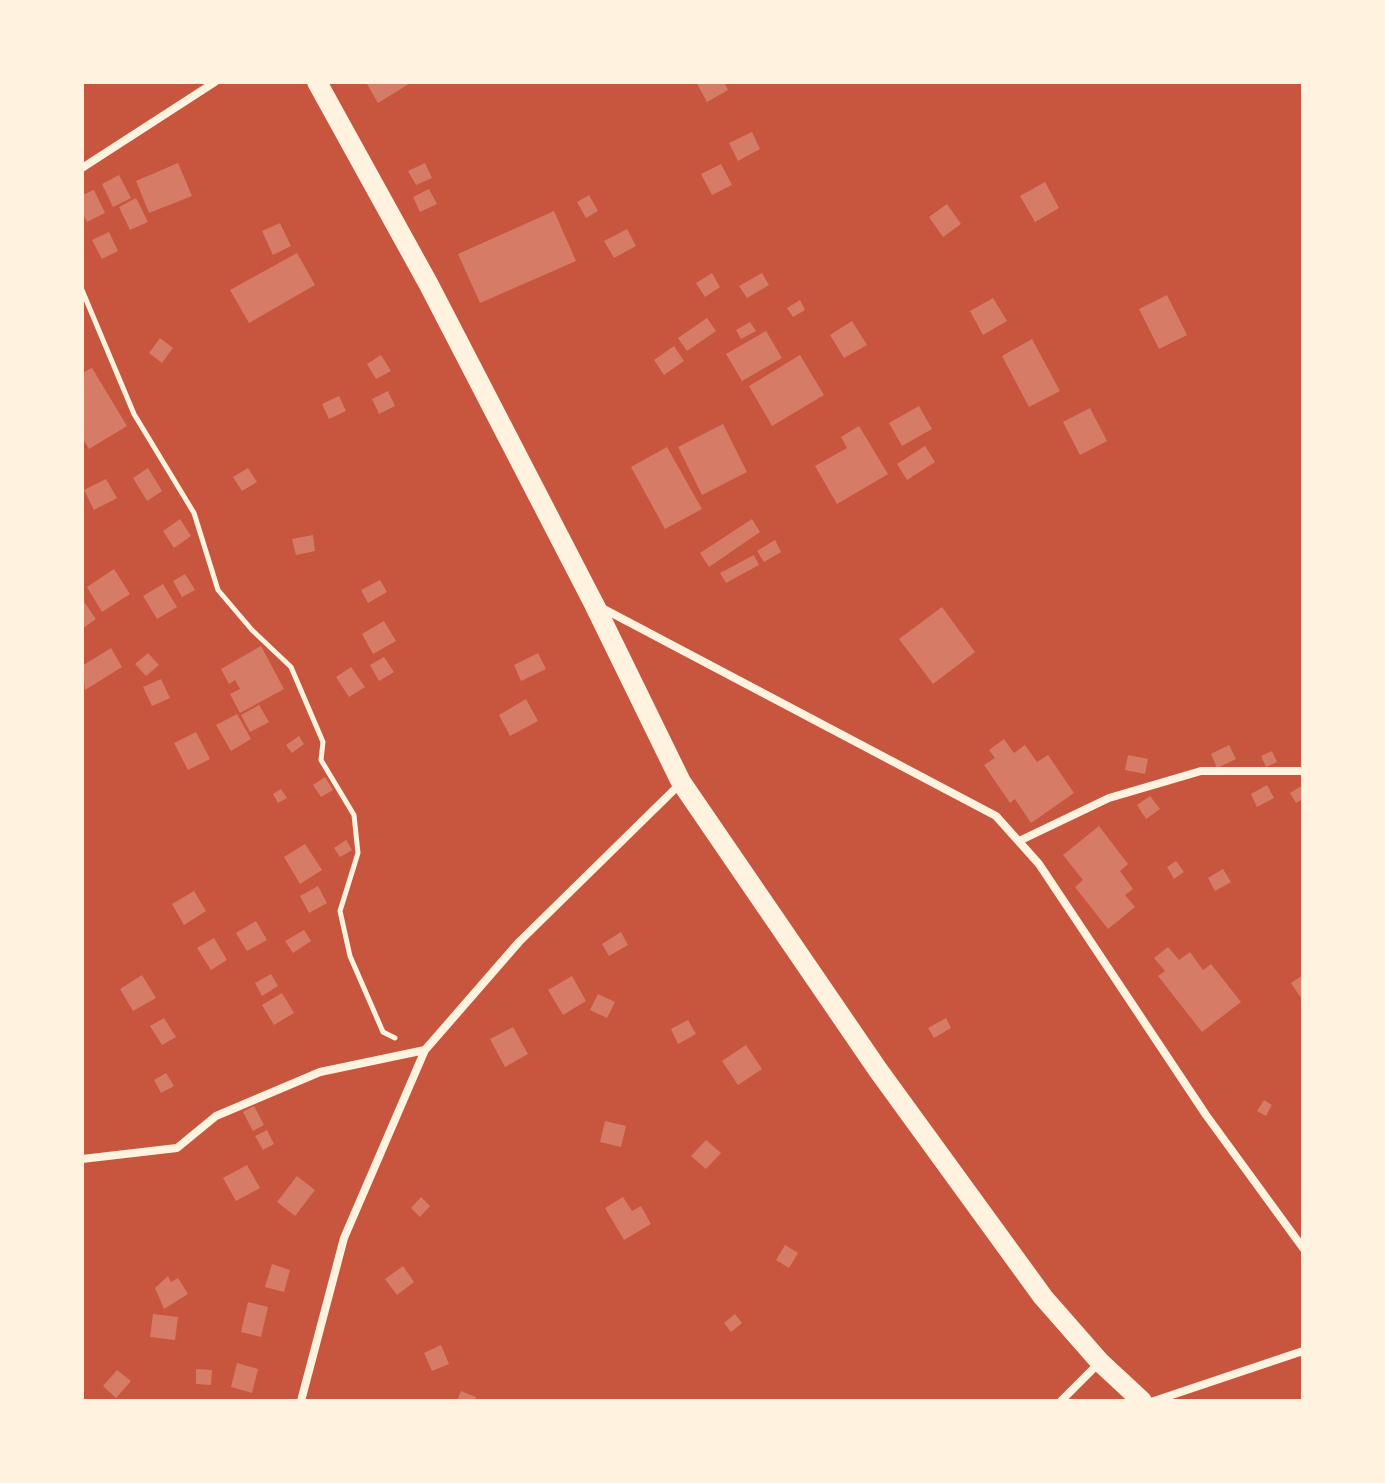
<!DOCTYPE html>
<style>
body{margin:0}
#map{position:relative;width:1385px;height:1483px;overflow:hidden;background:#c8553d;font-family:"Open Sans",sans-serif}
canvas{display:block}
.frame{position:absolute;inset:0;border:84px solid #fff3e0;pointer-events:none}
</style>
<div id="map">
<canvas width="1385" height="1483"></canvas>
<div class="frame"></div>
</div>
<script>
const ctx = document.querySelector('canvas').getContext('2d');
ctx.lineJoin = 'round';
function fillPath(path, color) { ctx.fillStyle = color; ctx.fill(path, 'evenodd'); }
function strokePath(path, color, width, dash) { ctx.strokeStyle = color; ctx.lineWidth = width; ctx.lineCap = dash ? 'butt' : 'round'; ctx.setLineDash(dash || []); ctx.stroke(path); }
const building = new Path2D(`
 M370,82H412L378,103L367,84Z
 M696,82H724L728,90L707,102Z
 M752,132L760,149L738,161L729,143Z
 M178,163L192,196L149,213L136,181Z
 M425,163L432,178L416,185L408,171Z
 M721,164L732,185L712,195L701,174Z
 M119,175L131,198L113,207L102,184Z
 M1045,182L1059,208L1035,222L1020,196Z
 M429,189L437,204L420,212L413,197Z
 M94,190L105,213L87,222L82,212V195Z
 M589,195L598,211L586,218L577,202Z
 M136,198L148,222L130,230L119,207Z
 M947,204L961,224L943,237L929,217Z
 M554,211L576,261L480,303L458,254Z
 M280,223L291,246L273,255L262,231Z
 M627,229L636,246L614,258L604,241Z
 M109,232L118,251L102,259L92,240Z
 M297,253L315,285L249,323L230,290Z
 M712,273L720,287L705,297L696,283Z
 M762,273L769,285L747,298L739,286Z
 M1167,295L1187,335L1159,349L1139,309Z
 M993,298L1007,321L983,335L970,311Z
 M800,300L805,310L793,317L787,308Z
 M707,318L716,331L687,351L678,338Z
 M852,321L867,345L844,358L830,335Z
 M750,322L756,331L741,339L736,330Z
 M766,331L782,358L742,381L726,354Z
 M160,338L173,348L162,363L149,353Z
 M1032,339L1060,391L1029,407L1002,356Z
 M674,346L684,361L664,375L654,360Z
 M381,355L391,371L376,379L367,364Z
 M800,355L824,395L772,426L749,386Z
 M92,368L127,426L89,449L82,437V373Z
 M388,391L395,406L379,414L372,399Z
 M339,396L346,411L329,419L322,404Z
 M919,406L932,429L902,446L889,423Z
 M1090,408L1107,441L1080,455L1063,422Z
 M723,424L747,472L702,495L678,447Z
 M859,426L888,474L837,504L815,466L847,448L841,437Z
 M925,446L935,462L907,480L897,464Z
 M667,447L702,509L665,529L631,467Z
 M148,468L162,491L147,501L133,478Z
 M248,468L257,482L242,491L233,477Z
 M106,479L117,498L94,510L84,490Z
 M180,519L191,536L174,548L163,531Z
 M752,519L760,532L709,567L700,553Z
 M313,535L315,551L296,555L292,539Z
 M775,540L781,552L764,562L757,551Z
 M754,555L759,565L726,583L720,573Z
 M114,569L130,594L102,612L87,587Z
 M185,574L195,590L182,597L173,581Z
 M380,580L387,592L368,603L361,590Z
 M163,584L177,607L157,619L143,596Z
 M82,599L96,619L82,629Z
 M942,607L975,652L933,684L899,639Z
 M384,621L396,641L373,654L362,634Z
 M261,646L284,689L240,713L230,694L240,689L235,680L229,684L221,669Z
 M111,648L122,667L85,690L82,666Z
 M148,653L159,665L146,676L135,664Z
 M538,653L546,669L521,681L514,665Z
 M384,657L394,672L379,681L370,665Z
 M351,667L365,687L349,697L336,677Z
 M161,679L170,698L152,706L143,687Z
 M526,699L538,721L510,736L499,715Z
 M259,705L269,722L250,732L241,715Z
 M237,714L251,739L231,751L216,725Z
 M196,732L210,759L188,770L174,743Z
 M299,736L304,744L292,753L286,745Z
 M1004,739L1014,753L1025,745L1037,762L1048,755L1074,793L1031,823L1015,799L1010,803L984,765L995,758L989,750Z
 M1229,745L1236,759L1217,768L1211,754Z
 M1272,751L1277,762L1266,767L1261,756Z
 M1128,755L1148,759L1145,774L1125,770Z
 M325,777L333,790L321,797L313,785Z
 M1267,785L1274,798L1257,807L1251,794Z
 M1303,785V799L1296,803L1290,793Z
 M281,789L287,798L278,803L273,794Z
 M1150,796L1160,809L1146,819L1137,805Z
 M1099,826L1128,864L1120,871L1133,889L1125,895L1135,907L1108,929L1075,887L1083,880L1063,855Z
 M346,840L352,850L340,857L334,848Z
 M305,844L322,870L300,884L284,857Z
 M1176,861L1184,872L1174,879L1167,867Z
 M1223,869L1231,882L1215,891L1208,878Z
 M318,886L327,903L309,913L300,896Z
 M194,891L206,911L184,925L172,904Z
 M256,921L267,940L247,951L236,933Z
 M304,930L311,941L293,953L285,941Z
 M621,932L628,945L609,956L602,944Z
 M214,938L227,960L211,970L197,948Z
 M1168,947L1179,960L1190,952L1203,970L1211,964L1241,1002L1202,1032L1158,976L1165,971L1154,958Z
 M271,974L278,986L262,996L255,983Z
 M142,975L156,998L133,1011L120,989Z
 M1303,975V1001L1291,983Z
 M572,976L586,1001L563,1015L548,990Z
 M282,993L294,1013L274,1025L262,1005Z
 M598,994L615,1002L607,1018L590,1010Z
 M164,1018L176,1037L162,1045L150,1026Z
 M946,1018L951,1028L934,1038L928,1028Z
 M688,1020L696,1034L678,1044L671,1029Z
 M513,1027L528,1054L505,1067L490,1039Z
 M746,1045L762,1069L738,1085L722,1061Z
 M166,1073L174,1086L161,1093L154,1080Z
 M1264,1100L1272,1105L1266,1116L1257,1111Z
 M254,1106L264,1125L253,1131L243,1112Z
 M605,1121L626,1126L621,1147L600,1142Z
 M267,1130L274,1144L263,1150L255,1136Z
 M706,1140L721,1153L706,1169L691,1156Z
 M247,1165L260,1188L236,1201L223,1178Z
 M297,1176L315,1190L295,1216L277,1202Z
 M421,1197L430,1206L420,1217L411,1208Z
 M623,1197L632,1211L641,1206L651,1224L624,1240L605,1208Z
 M785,1245L798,1253L789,1268L776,1260Z
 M272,1264L290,1270L284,1292L265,1287Z
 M403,1266L414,1282L397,1295L385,1279Z
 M168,1276L171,1282L178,1278L188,1294L164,1309L155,1288Z
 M248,1302L268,1307L261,1337L241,1332Z
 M153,1314L178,1317L175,1340L150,1337Z
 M735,1314L742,1323L731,1332L724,1323Z
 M441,1345L449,1364L432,1371L424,1353Z
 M237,1363L258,1369L252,1393L231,1387Z
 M196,1369L212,1370L211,1385L196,1384Z
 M117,1370L131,1381L116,1398L103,1386Z
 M461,1391L476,1397L475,1401H457Z`);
const path = new Path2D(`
 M82,290L134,414L194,513L218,590L252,630L291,667L323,742L321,760L354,815L358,853L340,911L350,956L383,1032L395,1038`);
const minor = new Path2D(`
 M82,168L215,82
 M602,608L996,816L1039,864L1206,1115L1303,1248
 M1019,841L1109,798L1201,771H1303
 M82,1159L177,1148L216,1116L320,1072L425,1050
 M301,1401L344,1238L425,1050L519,942L681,783
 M1061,1401L1100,1362
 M1154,1401L1303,1351`);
const primary = new Path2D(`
 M317,82L429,285L594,604L681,782L878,1070L1043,1297L1100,1362L1142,1401`);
fillPath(building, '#d67c66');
strokePath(path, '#fff3e0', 5);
strokePath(minor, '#fff3e0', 8);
strokePath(primary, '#fff3e0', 20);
</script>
